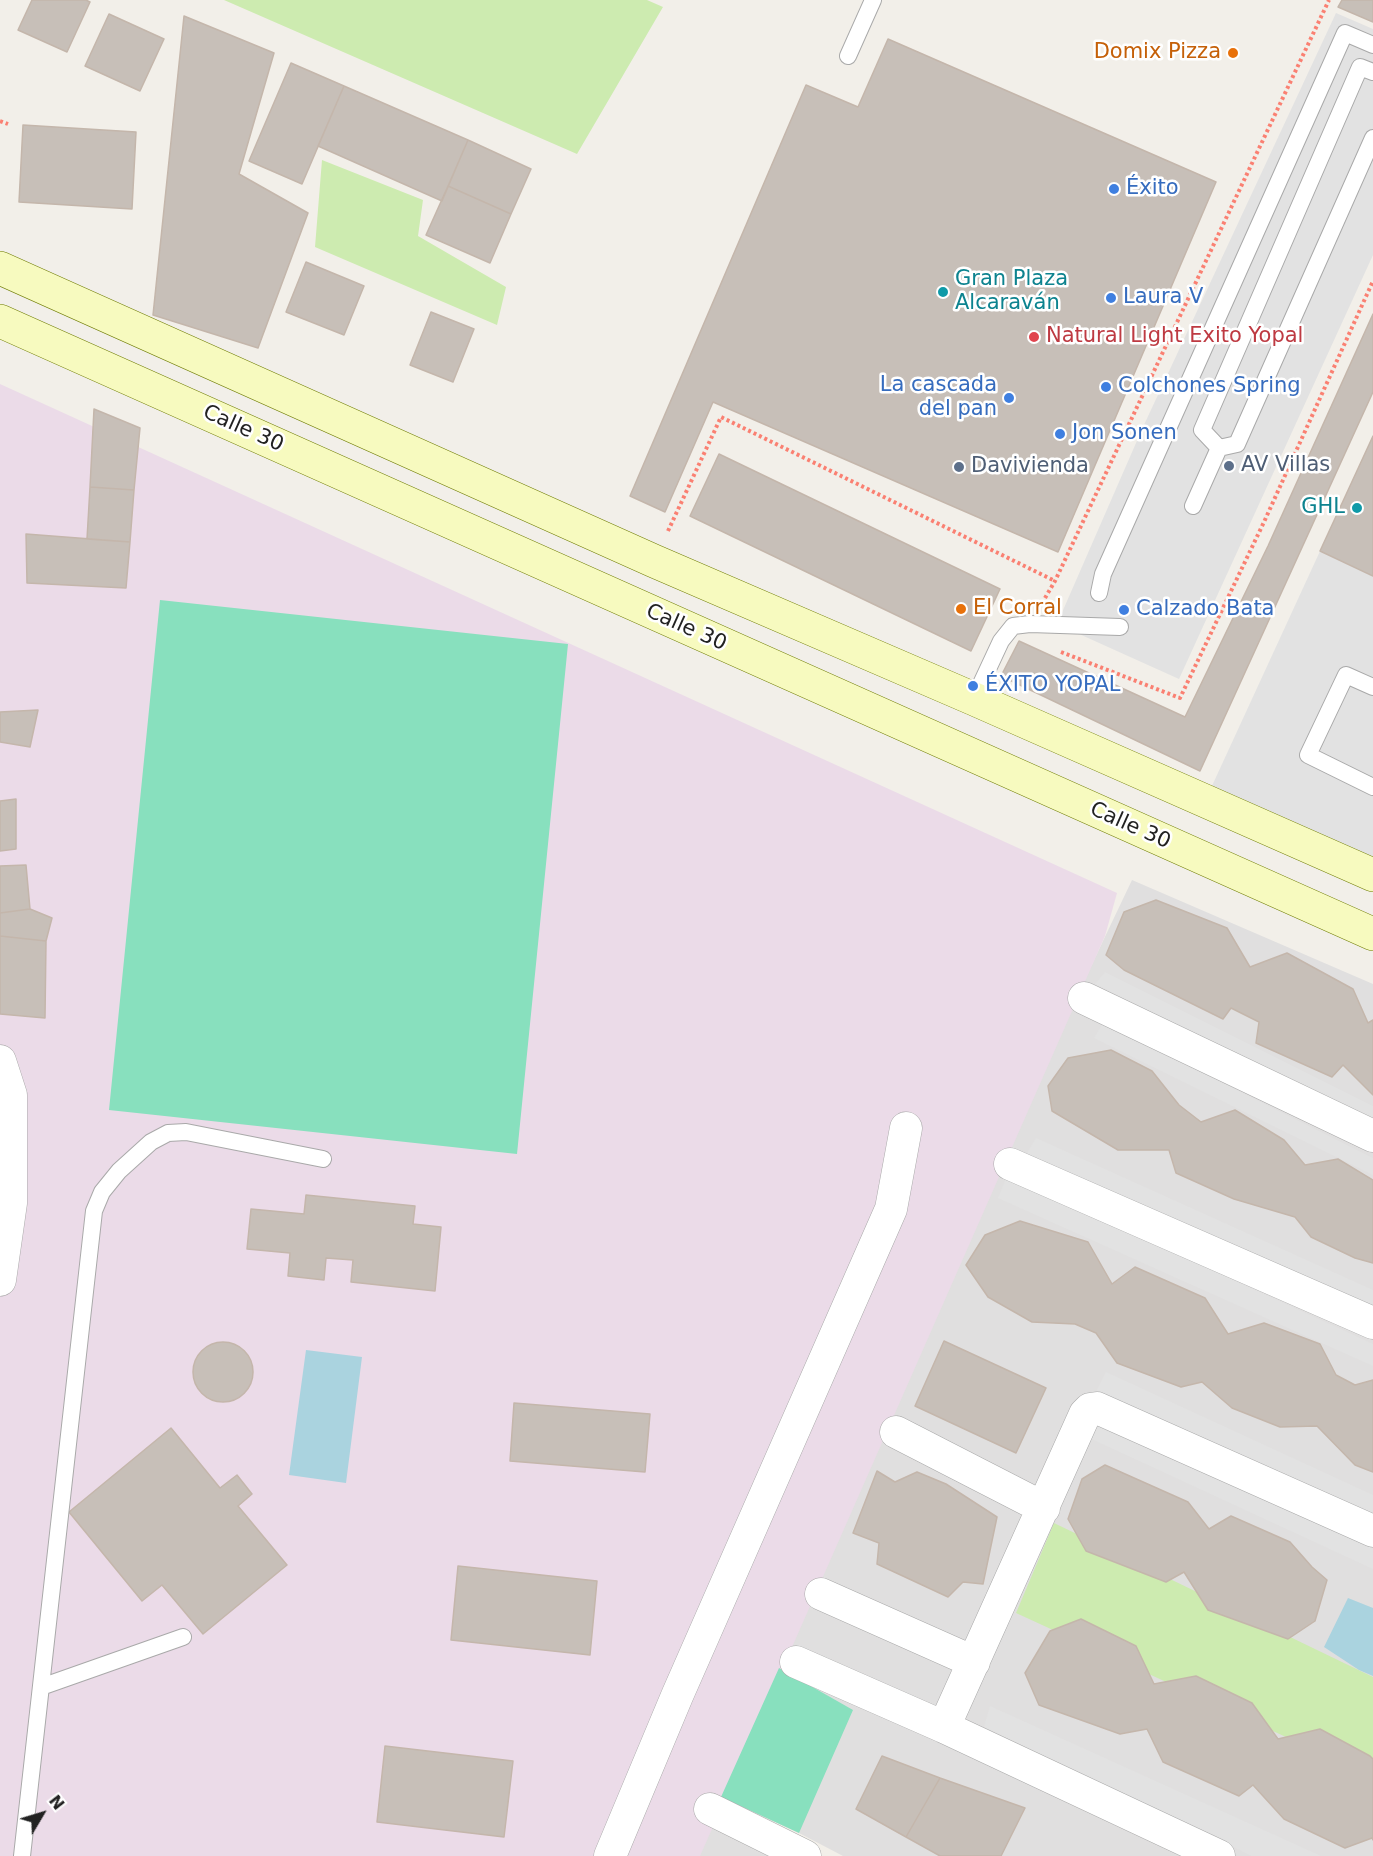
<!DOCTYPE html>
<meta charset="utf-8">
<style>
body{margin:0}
#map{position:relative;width:1373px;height:1856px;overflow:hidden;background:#f2efe9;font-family:"DejaVu Sans",sans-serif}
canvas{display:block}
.north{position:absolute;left:12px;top:1784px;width:60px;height:60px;-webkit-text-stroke:4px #fff;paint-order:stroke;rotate:52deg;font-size:16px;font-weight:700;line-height:24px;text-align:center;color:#222}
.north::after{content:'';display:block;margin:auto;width:21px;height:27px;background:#222;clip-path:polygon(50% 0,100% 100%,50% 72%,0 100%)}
</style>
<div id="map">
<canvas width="1373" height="1856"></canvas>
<div class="north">N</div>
</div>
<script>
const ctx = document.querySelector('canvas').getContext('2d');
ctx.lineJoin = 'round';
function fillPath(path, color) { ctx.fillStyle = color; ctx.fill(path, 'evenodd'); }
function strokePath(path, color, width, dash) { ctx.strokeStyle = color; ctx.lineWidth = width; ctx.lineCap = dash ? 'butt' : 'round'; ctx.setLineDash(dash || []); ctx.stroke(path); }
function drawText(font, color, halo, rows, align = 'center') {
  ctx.font = font + ' "DejaVu Sans",sans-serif'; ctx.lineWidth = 5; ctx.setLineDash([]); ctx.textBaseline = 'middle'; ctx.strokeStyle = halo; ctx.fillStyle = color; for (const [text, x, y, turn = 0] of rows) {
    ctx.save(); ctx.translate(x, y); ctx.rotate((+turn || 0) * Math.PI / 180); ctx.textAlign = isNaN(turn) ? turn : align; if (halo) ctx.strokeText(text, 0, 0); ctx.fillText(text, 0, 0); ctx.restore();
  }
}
const residential = new Path2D(`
 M1132,880L1373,984V1856H843L799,1833L700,1788Z
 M715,1816L807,1856H698Z`);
const industrial = new Path2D(`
 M0,384L1117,893L1105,936L700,1856H0Z`);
const grass = new Path2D(`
 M224,0H647L663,7L577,154Z
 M322,160L423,200L418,236L506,287L497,325L315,247Z
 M1054,1523L1373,1677V1777L1016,1613Z`);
const pitch = new Path2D(`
 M160,600L568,644L517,1154L109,1110Z
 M779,1668L853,1710L799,1833L721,1797Z`);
const parking = new Path2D(`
 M1336,13L1373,29V255L1179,679L1057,624L1143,427Z
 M1373,436V858L1211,788Z
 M1105,972L1373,1106V1121L1095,984Z
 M1103,1023L1373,1158V1175L1094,1038Z
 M1036,1138L1373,1290V1307L1025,1156Z
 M1007,1176L1373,1344V1366L998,1198Z
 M1106,1372L1373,1495V1520L1094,1396Z
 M1092,1414L1373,1543V1569L1083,1435Z
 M990,1706L1321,1856H1252L984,1727Z`);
const water = new Path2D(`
 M306,1350L362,1357L346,1483L289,1475Z
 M1348,1598L1373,1608V1676L1359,1670L1324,1647Z`);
const building = new Path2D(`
 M32,0H86L90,2L67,52L18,30Z
 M1342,0H1373V22L1338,7Z
 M109,14L164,39L140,91L85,66Z
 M184,16L274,53L239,174L308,213L258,348L153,315Z
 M888,39L1216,182L1058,552L713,402L665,512L630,496L806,85L858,107Z
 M291,63L344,86L302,184L249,161Z
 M344,86L468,140L442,201L318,146Z
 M23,125L136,132L132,209L19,202Z
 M468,140L531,169L511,214L448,186Z
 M448,186L511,214L490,263L426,235Z
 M306,262L364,286L344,335L286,312Z
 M431,312L474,329L453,382L410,365Z
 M1373,314V392L1200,771L1001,676L1019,641L1185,717L1268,546Z
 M94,409L140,428L134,490L90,487Z
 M1373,436V576L1320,551Z
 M719,454L1000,589L971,651L690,516Z
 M90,487L134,490L130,542L87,539Z
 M26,534L130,542L126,588L27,583Z
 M38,710L30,747L0,742V712Z
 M16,799V849L0,851V801Z
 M26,865L30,909L0,913V866Z
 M1156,900L1227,928L1250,967L1287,953L1353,989L1368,1023L1373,1020V1095L1343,1065L1332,1077L1256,1043L1259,1022L1231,1008L1223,1019L1124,970L1106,955L1124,912Z
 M30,909L52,918L46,941L0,936V913Z
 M0,936L46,941L45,1018L0,1014Z
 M1111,1050L1152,1071L1179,1105L1201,1122L1235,1110L1284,1140L1305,1165L1338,1159L1373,1180V1263L1355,1258L1311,1237L1295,1217L1234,1199L1176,1173L1169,1150H1118L1052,1111L1048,1086L1068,1058Z
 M306,1195L415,1206L413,1224L441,1227L435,1291L351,1282L353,1260L326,1258L324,1280L288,1276L290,1253L247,1249L251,1209L304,1214Z
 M1020,1221L1088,1242L1112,1284L1135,1267L1205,1298L1228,1334L1264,1323L1320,1344L1336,1375L1355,1385L1373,1380V1472L1355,1465L1317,1426L1280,1427L1232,1408L1202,1382L1181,1387L1117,1363L1096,1333L1075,1324L1032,1322L988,1297L966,1265L985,1235Z
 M944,1341L1046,1388L1016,1453L915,1406Z
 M193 1372a30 30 0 1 1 60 0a30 30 0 1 1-60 0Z
 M514,1403L650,1414L645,1472L510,1461Z
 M171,1428L220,1488L237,1475L252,1494L238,1506L287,1565L203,1634L162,1585L142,1601L69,1512Z
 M1105,1465L1188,1502L1209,1529L1231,1516L1290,1542L1312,1567L1327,1580L1315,1621L1288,1639L1208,1610L1184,1572L1166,1582L1086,1551L1068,1519L1082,1479Z
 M877,1471L895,1482L917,1472L946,1484L997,1517L983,1584L963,1582L948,1597L877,1564L879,1543L853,1533Z
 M458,1566L597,1581L590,1655L451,1640Z
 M1081,1619L1136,1646L1154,1684L1196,1676L1252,1703L1278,1739L1320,1729L1370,1756L1373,1759V1840L1372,1838L1345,1848L1284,1819L1253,1785L1239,1796L1163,1762L1147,1729L1120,1734L1039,1705L1025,1673L1050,1631Z
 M385,1746L513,1761L504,1837L377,1822Z
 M882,1756L940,1778L906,1837L856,1809Z
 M940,1778L1025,1808L1001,1856H940L906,1837Z`);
const path = new Path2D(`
 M0,121L8,124
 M668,531L721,417L1055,581
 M1045,598L1055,581L1329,0
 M1061,652L1180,698L1264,522L1373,281`);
const service = new Path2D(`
 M848,56L873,0
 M1219,448L1202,430L1360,67L1373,72
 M1219,448L1237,444L1373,138
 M1193,506L1219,448
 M1099,593L1103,574L1345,33L1373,45
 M1373,687L1346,675L1308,755L1373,787
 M974,699L1001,641L1013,626L1030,624L1120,627
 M41,1687L183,1637
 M22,1856L94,1211L102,1192L119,1171L151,1142L168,1133L186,1132L323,1159`);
const minor = new Path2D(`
 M1084,998L1373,1136
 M0,1061L11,1095V1203L0,1280
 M1010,1164L1373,1323
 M896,1432L1044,1508
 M821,1594L974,1662
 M796,1662L944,1727L1219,1856
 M944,1727L1085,1414L1090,1409L1097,1408L1373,1531
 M710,1809L805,1856
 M610,1856L677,1696L891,1209L906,1128`);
const secondary = new Path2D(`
 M0,268L654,561L974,699L1373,875
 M0,321L1373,934`);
const markers = [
 [1233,53,6,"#e8710a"],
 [1114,189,6,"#3f7fe0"],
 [943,292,6,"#0f9aa8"],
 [1111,298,6,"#3f7fe0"],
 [1034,337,6,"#e0444e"],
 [1106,387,6,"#3f7fe0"],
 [1009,398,6,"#3f7fe0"],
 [1060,434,6,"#3f7fe0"],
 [1229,466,6,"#5c6f8a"],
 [959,467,6,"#5c6f8a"],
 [1357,508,6,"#0f9aa8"],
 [961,609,6,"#e8710a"],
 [1124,610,6,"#3f7fe0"],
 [973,686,6,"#3f7fe0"]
];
const foodNames = [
 ["Domix Pizza",1221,53],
 ["El Corral",973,609,"left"]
];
const shopNames = [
 ["Éxito",1126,189],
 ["Laura V",1123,298],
 ["La cascada",997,386,"right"],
 ["del pan",997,410,"right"],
 ["Colchones Spring",1118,387],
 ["Jon Sonen",1072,434],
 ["Calzado Bata",1136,610],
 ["ÉXITO YOPAL",985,686]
];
const cultureNames = [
 ["Gran Plaza",955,280],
 ["Alcaraván",955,304],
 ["GHL",1345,508,"right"]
];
const healthNames = [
 ["Natural Light Exito Yopal",1046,337]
];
const streetNames = [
 ["Calle 30",243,429,24],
 ["Calle 30",686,628,24],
 ["Calle 30",1130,826,24]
];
const serviceNames = [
 ["AV Villas",1241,466],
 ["Davivienda",971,467]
];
fillPath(residential, '#e0dfdf');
fillPath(industrial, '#ebdbe8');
fillPath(grass, '#cdebb0');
fillPath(pitch, '#88e0be');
fillPath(parking, '#e2e2e2');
fillPath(water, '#aad3df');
fillPath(building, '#c7bfb8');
strokePath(building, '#c4b6ab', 1.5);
strokePath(service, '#a9a9a9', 18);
strokePath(minor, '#a9a9a9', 33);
strokePath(secondary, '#707d05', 34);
strokePath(path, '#fa8072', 4, [3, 3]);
strokePath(service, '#fff', 16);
strokePath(minor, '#fff', 32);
strokePath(secondary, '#f7fabf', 33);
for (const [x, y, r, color] of markers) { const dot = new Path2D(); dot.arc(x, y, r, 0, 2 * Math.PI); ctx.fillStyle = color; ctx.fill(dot); strokePath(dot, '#fff', 2); }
drawText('21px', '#c56008', '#fff', foodNames, 'right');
drawText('21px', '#366cbe', '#fff', shopNames, 'left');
drawText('21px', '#0d838f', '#fff', cultureNames, 'left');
drawText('21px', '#be3a42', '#fff', healthNames, 'left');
drawText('21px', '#222', '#fff', streetNames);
drawText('21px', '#4e5e75', '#fff', serviceNames, 'left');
</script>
